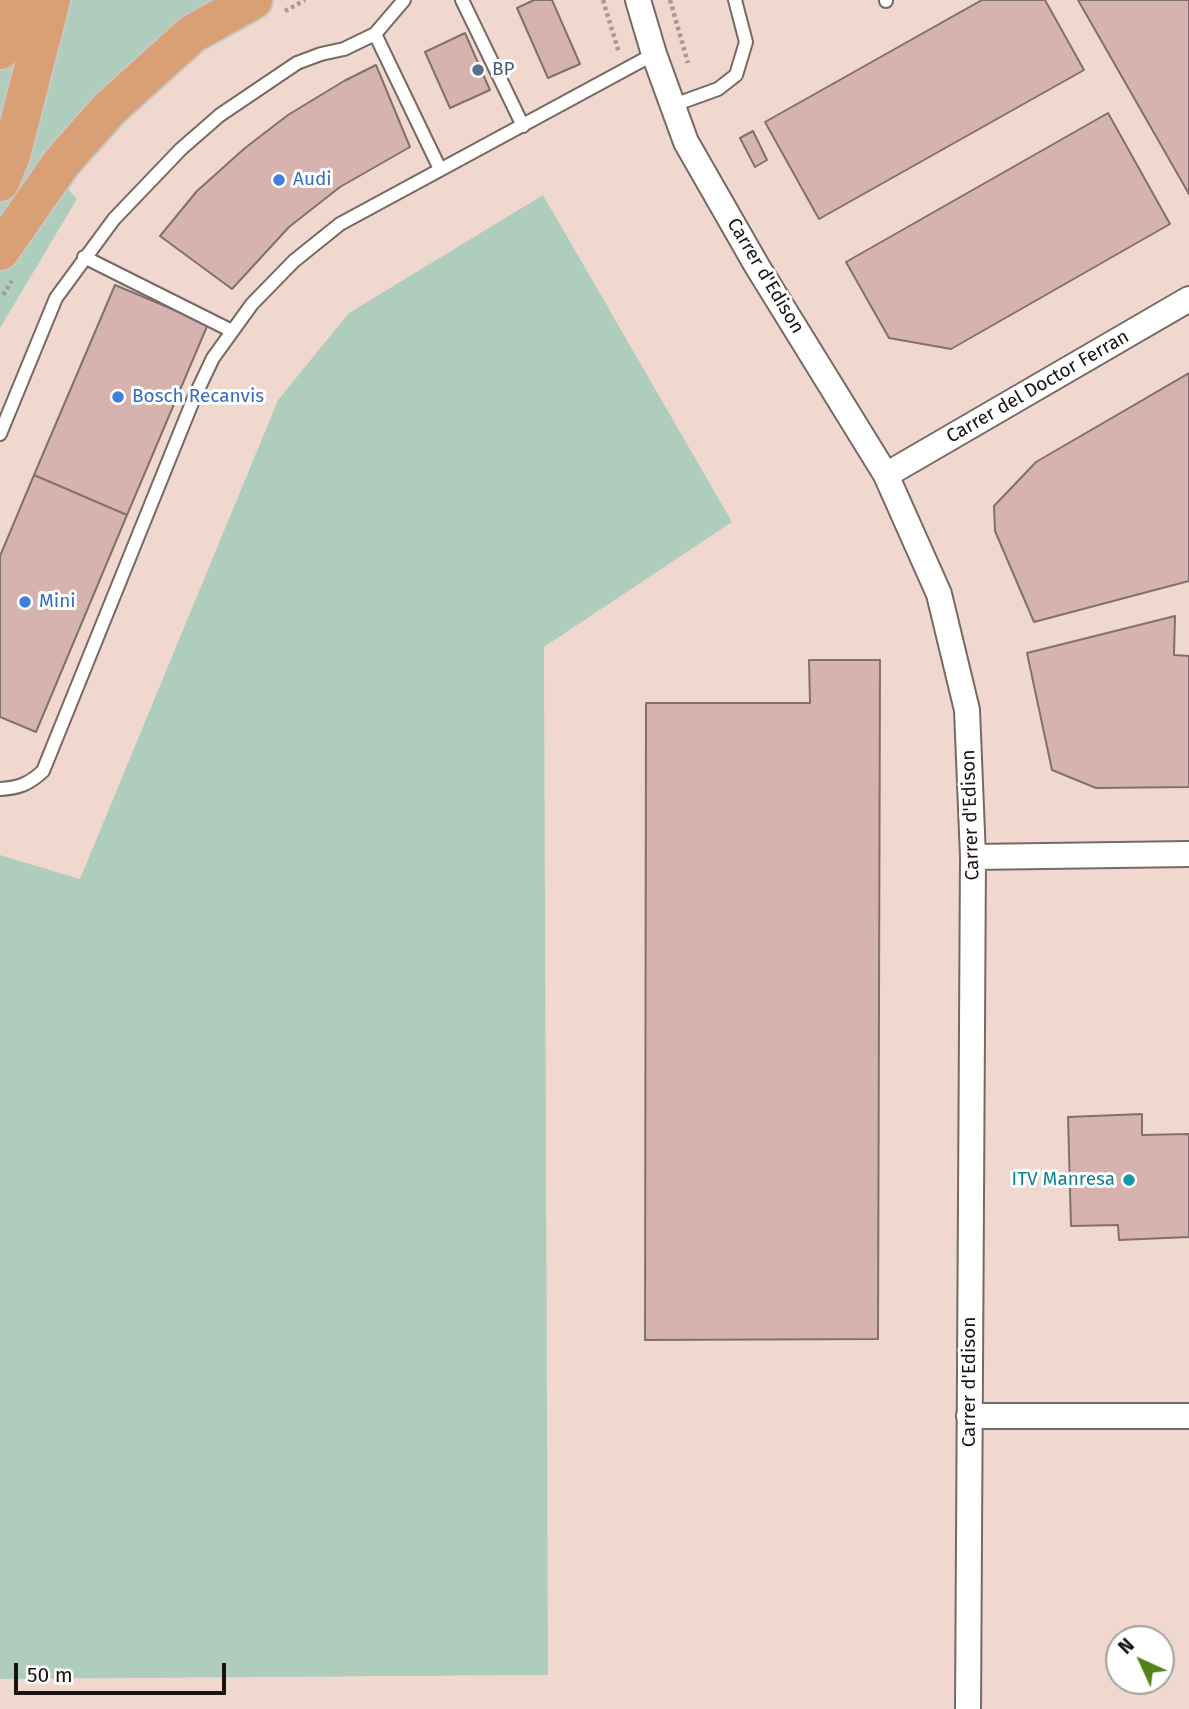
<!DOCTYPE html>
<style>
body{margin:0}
#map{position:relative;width:1189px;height:1709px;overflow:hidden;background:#f4e4de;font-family:"Fira Sans",sans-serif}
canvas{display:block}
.north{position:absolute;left:1105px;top:1625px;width:70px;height:70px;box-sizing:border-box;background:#fff;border:2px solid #a3a1a0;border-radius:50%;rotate:315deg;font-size:19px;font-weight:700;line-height:28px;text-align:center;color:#191412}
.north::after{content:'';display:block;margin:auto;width:24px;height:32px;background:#4f831a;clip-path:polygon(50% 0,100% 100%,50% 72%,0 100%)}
.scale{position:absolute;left:14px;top:1663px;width:212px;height:32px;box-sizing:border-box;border:4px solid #191412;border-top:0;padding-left:9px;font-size:21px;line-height:24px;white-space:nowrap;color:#191412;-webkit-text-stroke:5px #fff;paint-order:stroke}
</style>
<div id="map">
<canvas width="1189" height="1709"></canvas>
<div class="north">N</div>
<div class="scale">50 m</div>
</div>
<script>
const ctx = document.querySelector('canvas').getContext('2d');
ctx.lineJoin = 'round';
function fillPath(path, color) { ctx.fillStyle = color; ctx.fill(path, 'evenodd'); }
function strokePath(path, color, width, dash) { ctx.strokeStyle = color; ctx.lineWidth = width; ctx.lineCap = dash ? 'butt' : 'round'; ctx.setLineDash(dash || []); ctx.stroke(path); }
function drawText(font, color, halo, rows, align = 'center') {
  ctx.font = font + ' "Fira Sans",sans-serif'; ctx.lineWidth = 6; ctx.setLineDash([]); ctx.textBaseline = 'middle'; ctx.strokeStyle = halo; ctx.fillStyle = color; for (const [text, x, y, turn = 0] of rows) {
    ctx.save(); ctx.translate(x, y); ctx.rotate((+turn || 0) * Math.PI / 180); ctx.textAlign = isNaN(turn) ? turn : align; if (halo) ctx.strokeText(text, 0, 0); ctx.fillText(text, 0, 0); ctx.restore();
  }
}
const built = new Path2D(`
 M76,0H1189V1709H0V1679L547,1675L544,647L732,522L278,400L80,879L0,855V328L77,199L44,162ZM1119,1639H1161V1681H1119Z`);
const green = new Path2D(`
 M0,0H222L45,163L77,199L0,328Z
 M543,195L732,522L544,647L548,1675L0,1679V855L80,879L278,400L349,313Z`);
const building = new Path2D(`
 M534,0H552L580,64L548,78L517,8Z
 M982,0H1045L1084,70L819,219L765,122Z
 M1078,0H1189V194Z
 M465,33L490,90L450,108L425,52Z
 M376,65L410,147L340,187L289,227L232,289L160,236L197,191L245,148L288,115L344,81Z
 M1108,113L1170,224L951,349L889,338L846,262Z
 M753,131L767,160L755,167L740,138Z
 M115,285L208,324L127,515L34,475Z
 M1189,373V581L1034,622L995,531L994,506L1036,462Z
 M34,475L127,515L36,732L0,717V556Z
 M1175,616L1174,655L1189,656V787L1096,788L1052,770L1027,653Z
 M809,660H880L878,1339L645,1340L646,703H810Z
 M1142,1114V1135L1189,1134V1237L1119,1240L1118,1225L1071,1226L1068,1117Z`);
const path = new Path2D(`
 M603,0L619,53
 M670,0L688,63
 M285,11L305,0
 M3,295L12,281`);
const service = new Path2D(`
 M462,0L523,126
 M886,0V1
 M375,34L440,169
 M671,106L718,89L736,75L746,42L735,0
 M84,257L232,331
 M0,434L56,298L114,219L181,149L220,115L297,63L321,54L344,49L375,34L404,0
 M0,789C19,788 29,784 43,771L194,398L213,358L252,304L294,261L340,224L654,54`);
const minor = new Path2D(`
 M638,0L654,54L686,142L757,266L886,475L939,594L967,710L973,857L968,1709
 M886,475L1189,299
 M973,857L1189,854
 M969,1416H1189`);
const trunk = new Path2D(`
 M0,50L12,0
 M0,182L11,155L51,0
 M0,251L62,162L110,108L192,34L253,0`);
const markers = [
 [478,70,7,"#5c6f8a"],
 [279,180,7,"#3f7fe0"],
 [118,397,7,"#3f7fe0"],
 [25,602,7,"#3f7fe0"],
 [1129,1180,7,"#0f9aa8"]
];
const serviceNames = [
 ["BP",492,70]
];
const shopNames = [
 ["Audi",293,180],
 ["Bosch Recanvis",132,397],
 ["Mini",39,602]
];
const streetNames = [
 ["Carrer d'Edison",765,276,59],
 ["Carrer del Doctor Ferran",1038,387,-30],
 ["Carrer d'Edison",971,815,-92],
 ["Carrer d'Edison",970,1382,-90]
];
const cultureNames = [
 ["ITV Manresa",1115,1180]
];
fillPath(built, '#f0d8cf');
fillPath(green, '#afcdbd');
fillPath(building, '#d6b3af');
strokePath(building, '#80716f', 2);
strokePath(service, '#776964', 16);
strokePath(minor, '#776964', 28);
strokePath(trunk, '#c8c7c6', 42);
strokePath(path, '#a79a96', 4.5, [3.5, 3.5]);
strokePath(service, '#fff', 12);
strokePath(minor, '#fff', 24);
strokePath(trunk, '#d8a074', 38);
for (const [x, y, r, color] of markers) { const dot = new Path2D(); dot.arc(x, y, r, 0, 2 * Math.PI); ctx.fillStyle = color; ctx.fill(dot); strokePath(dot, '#fff', 2.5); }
drawText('19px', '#4e5e75', '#fff', serviceNames, 'left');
drawText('19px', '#366cbe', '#fff', shopNames, 'left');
drawText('19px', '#191412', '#fff', streetNames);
drawText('19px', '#0d838f', '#fff', cultureNames, 'right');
</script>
